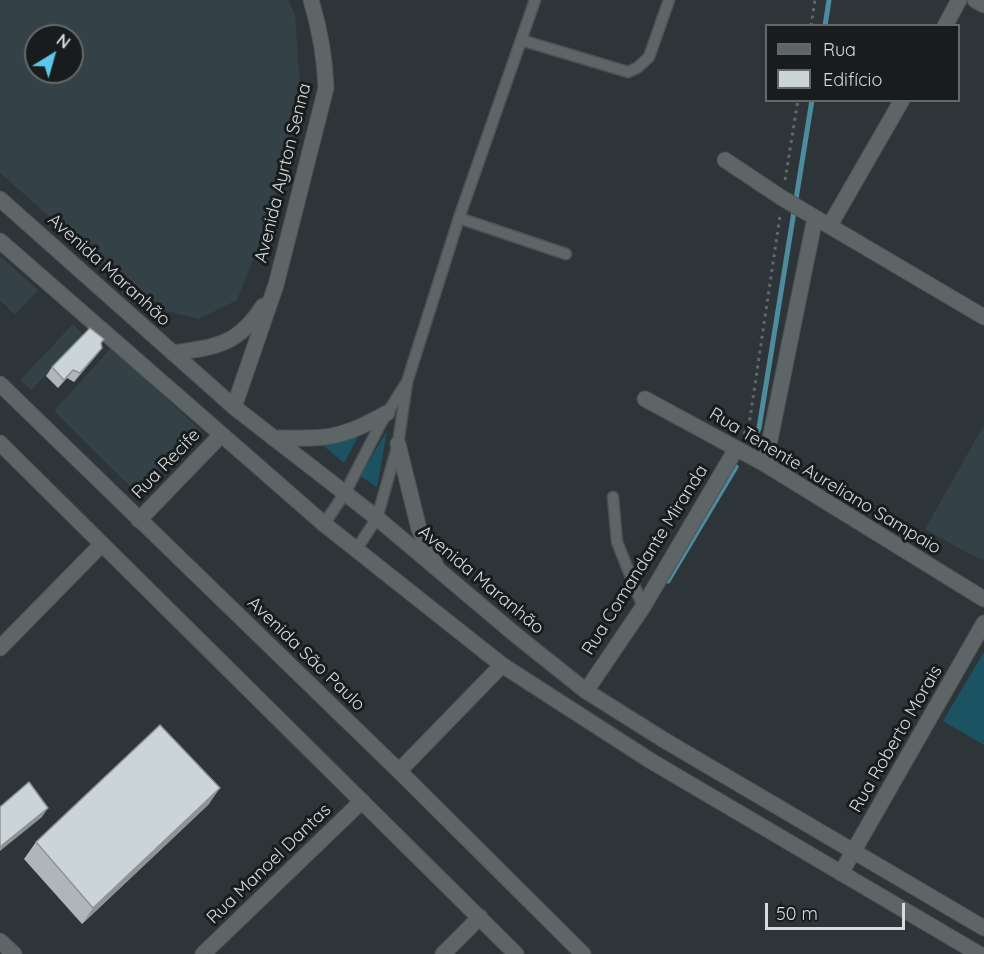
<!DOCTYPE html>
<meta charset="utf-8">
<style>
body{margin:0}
#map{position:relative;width:984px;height:954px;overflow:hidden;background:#2e3538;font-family:Quicksand,sans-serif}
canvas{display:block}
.legend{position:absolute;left:765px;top:24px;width:195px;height:78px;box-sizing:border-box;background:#191c1d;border:2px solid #65686a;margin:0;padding:8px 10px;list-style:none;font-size:18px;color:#d7dbdd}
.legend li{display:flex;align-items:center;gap:12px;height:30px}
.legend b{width:30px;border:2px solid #65686a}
.north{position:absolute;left:24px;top:24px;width:60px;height:60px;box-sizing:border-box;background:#191c1d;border:2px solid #65686a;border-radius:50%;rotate:37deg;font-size:16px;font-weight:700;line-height:24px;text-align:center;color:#d7dbdd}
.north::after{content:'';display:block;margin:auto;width:21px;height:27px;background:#5cc7e8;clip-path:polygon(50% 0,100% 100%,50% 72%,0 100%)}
.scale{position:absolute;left:765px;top:903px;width:140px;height:27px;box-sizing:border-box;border:3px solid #d7dbdd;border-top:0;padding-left:8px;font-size:18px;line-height:21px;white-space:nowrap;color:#d7dbdd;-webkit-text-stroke:4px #191c1d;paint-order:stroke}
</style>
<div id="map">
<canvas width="984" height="954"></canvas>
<ul class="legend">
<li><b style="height:8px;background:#5d6567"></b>Rua</li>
<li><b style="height:16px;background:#cbd4d7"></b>Edifício</li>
</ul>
<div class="north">N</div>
<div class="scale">50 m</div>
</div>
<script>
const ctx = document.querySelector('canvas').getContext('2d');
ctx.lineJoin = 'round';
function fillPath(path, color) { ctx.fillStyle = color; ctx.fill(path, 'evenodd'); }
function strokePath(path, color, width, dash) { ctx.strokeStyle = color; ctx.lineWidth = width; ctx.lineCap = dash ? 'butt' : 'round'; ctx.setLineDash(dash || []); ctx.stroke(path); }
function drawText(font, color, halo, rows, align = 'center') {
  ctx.font = font + ' Quicksand,sans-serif'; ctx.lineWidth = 6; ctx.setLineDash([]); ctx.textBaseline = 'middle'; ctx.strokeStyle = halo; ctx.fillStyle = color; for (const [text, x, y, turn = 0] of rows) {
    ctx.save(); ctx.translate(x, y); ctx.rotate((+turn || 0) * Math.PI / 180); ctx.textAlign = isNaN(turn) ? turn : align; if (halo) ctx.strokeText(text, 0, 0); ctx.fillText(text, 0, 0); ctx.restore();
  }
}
const built = new Path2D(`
 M0,0H288L295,15L301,99L268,222L237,300L199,319L154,308L0,173ZM36,36H72V72H36Z
 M0,256L38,290L15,315L0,300Z
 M73,324L85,337L31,390L20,380Z
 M112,347L201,431L139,495L54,411Z
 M984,425V560L973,556L925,529Z`);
const green = new Path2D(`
 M366,422L344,463L313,437Z
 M387,431L377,487L360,476Z
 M984,652V745L943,721Z`);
const stream = new Path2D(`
 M825,26L829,0
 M756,435L759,428L812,100
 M668,581L736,467`);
const path = new Path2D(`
 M811,26L815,0
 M785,180L798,100
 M744,434L749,425L780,216`);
const service = new Path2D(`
 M521,40L628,72L637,68L649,57L669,0
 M459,218L566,254
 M613,497L617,542L643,607
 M324,524L345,493L381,423L405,385
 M356,550L377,518L398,444L407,382L459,218L535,0`);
const minor = new Path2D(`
 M975,0L984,5
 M945,26L959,0
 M725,160L782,198L984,317
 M830,225L902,100
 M173,353C216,347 238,345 263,306
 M645,399L765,464L984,599
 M234,407L276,285L326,88C325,57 320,30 311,0
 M765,464L815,218
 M139,520L221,435
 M0,648L102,544
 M586,691L643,607L736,449
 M399,771L502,665
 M203,954L362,801
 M443,954L480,917`);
const tertiary = new Path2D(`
 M841,873L984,623
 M0,941L14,954`);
const secondary = new Path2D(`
 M0,199L234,407L377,518L517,636L586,691L664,740L984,928
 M0,241L324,524L502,665L651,761L979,954
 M0,384L399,771L583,954
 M273,438C290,438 308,439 325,437C348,434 367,424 387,413
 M0,443L516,954
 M398,444L419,529L436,566`);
const wall = new Path2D(`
 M101,343L102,348L74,382L67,378L58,388L46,376L52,367Z
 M209,804L82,924L24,859L36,842Z`);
const shadedWall = new Path2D(`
 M102,348L96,356L74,382L80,373Z
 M73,370L67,378L58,388L64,380Z
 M220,788L209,804L82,924L93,908Z
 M48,808L42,817L0,851V847Z`);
const building = new Path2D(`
 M90,328L104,339L101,343L102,348L80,373L73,370L64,380L52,367Z
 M160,725L220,788L93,908L36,842Z
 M29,782L48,808L0,847V807Z`);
const streetNames = [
 ["Avenida Ayrton Senna",283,173,-76],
 ["Avenida Maranhão",109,270,42],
 ["Rua Recife",166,464,-46],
 ["Rua Tenente Aureliano Sampaio",825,481,31],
 ["Rua Comandante Miranda",645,560,-58],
 ["Avenida Maranhão",481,580,40],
 ["Avenida São Paulo",306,654,44],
 ["Rua Roberto Morais",896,739,-60],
 ["Rua Manoel Dantas",269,864,-44]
];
fillPath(built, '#344247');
fillPath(green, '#1b5363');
strokePath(stream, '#4d8b9e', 5);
strokePath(service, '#4c5254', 13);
strokePath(minor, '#4c5254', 17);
strokePath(tertiary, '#4c5254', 17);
strokePath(secondary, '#4c5254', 17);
strokePath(path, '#62686a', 3, [3, 4.5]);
strokePath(service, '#5d6567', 10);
strokePath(minor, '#5d6567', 15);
strokePath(tertiary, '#5d6567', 15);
strokePath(secondary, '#5d6567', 15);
fillPath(wall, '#afb6b9');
fillPath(shadedWall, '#8e9496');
fillPath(building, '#cbd4d7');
strokePath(building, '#8e9496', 1.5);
drawText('18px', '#d7dbdd', '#191c1d', streetNames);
</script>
